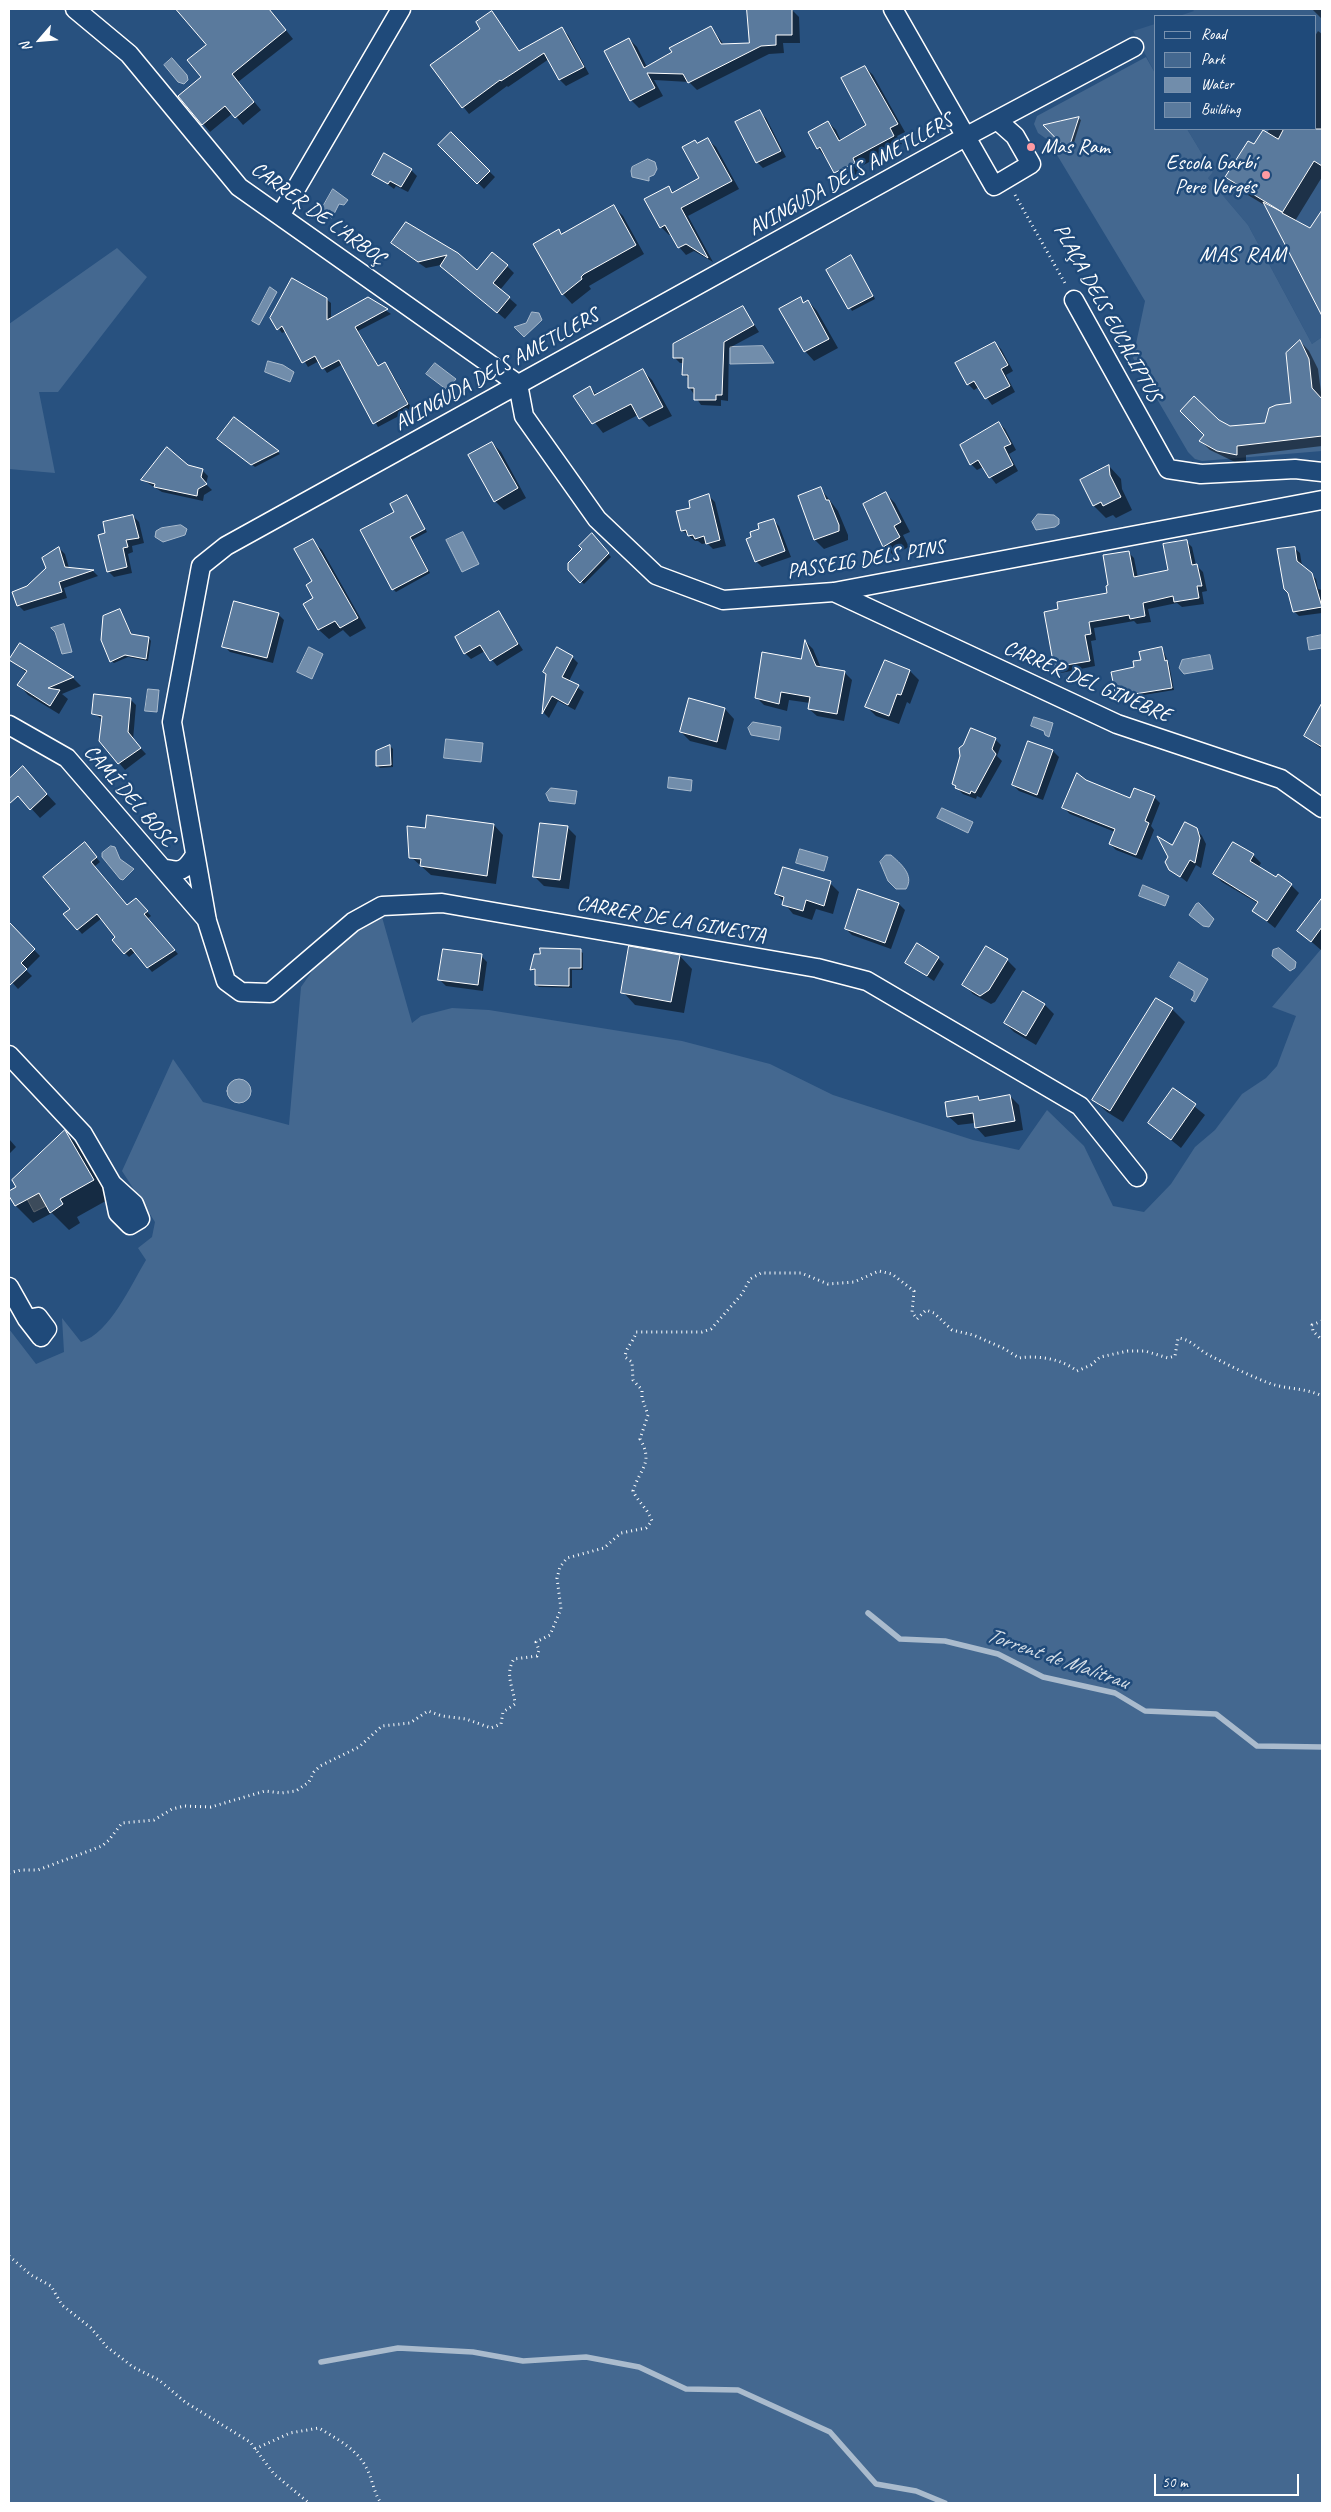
<!DOCTYPE html>
<meta charset="utf-8">
<style>
body{margin:0}
#map{position:relative;width:1331px;height:2512px;overflow:hidden;background:#28517f;font-family:Caveat,sans-serif}
canvas{display:block}
.frame{position:absolute;inset:0;border:10px solid #fff;pointer-events:none}
.legend{position:absolute;left:1154px;top:15px;width:162px;height:115px;box-sizing:border-box;background:#1f4a7a;border:1px solid #7992af;margin:0;padding:6px 9px;list-style:none;font-size:15px;color:#fff}
.legend li{display:flex;align-items:center;gap:10px;height:25px}
.legend b{width:25px;border:1px solid #7992af}
.north{position:absolute;left:15px;top:15px;width:50px;height:50px;-webkit-text-stroke:4px #1f4a7a;paint-order:stroke;rotate:243deg;font-size:14px;font-weight:700;line-height:20px;text-align:center;color:#fff}
.north::after{content:'';display:block;margin:auto;width:18px;height:22px;background:#fff;clip-path:polygon(50% 0,100% 100%,50% 72%,0 100%)}
.scale{position:absolute;left:1154px;top:2474px;width:145px;height:22px;box-sizing:border-box;border:2px solid #fff;border-top:0;padding-left:6px;font-size:15px;line-height:18px;white-space:nowrap;color:#fff;-webkit-text-stroke:4px #1f4a7a;paint-order:stroke}
</style>
<div id="map">
<canvas width="1331" height="2512"></canvas>
<div class="frame"></div>
<ul class="legend">
<li><b style="height:6px;background:#1f4a7a"></b>Road</li>
<li><b style="height:14px;background:#446890"></b>Park</li>
<li><b style="height:14px;background:#718dab"></b>Water</li>
<li><b style="height:14px;background:#5a7a9d"></b>Building</li>
</ul>
<div class="north">N</div>
<div class="scale">50 m</div>
</div>
<script>
const ctx = document.querySelector('canvas').getContext('2d');
ctx.lineJoin = 'round';
function fillPath(path, color) { ctx.fillStyle = color; ctx.fill(path, 'evenodd'); }
function strokePath(path, color, width, dash) { ctx.strokeStyle = color; ctx.lineWidth = width; ctx.lineCap = dash ? 'butt' : 'round'; ctx.setLineDash(dash || []); ctx.stroke(path); }
function drawText(font, color, halo, rows, align = 'center') {
  ctx.font = font + ' Caveat,sans-serif'; ctx.lineWidth = 5; ctx.setLineDash([]); ctx.textBaseline = 'middle'; ctx.strokeStyle = halo; ctx.fillStyle = color; for (const [text, x, y, turn = 0] of rows) {
    ctx.save(); ctx.translate(x, y); ctx.rotate((+turn || 0) * Math.PI / 180); ctx.textAlign = isNaN(turn) ? turn : align; if (halo) ctx.strokeText(text, 0, 0); ctx.fillText(text, 0, 0); ctx.restore();
  }
}
const built = new Path2D(`
 M1192,9H1322V337L1312,344L1248,225L1207,177L1213,172L1187,129H1315V16H1179L1194,11Z
 M1155,24V73L1133,31Z`);
const green = new Path2D(`
 M1146,57L1155,73V129H1187L1213,172L1208,178L1248,225L1312,344L1322,337V451L1202,461L1195,459L1188,452L1133,358L1145,301L1048,140L1038,133L1034,124L1037,116Z
 M117,248L147,277L58,392H39L55,473L9,469V324Z
 M382,917L412,1023L421,1016L452,1008L489,1010L682,1041L770,1064L833,1095L973,1140L1019,1150L1047,1110L1084,1146L1113,1206L1144,1212L1171,1184L1195,1147L1215,1130L1242,1094L1266,1078L1277,1066L1296,1016L1272,1007L1322,948V2503H9V1329L36,1364L64,1352L62,1318L81,1342C110,1333 131,1285 146,1260L138,1248L152,1237L155,1222L122,1171L173,1059L203,1102L289,1125L301,987L315,967L351,934Z`);
const water = new Path2D(`
 M172,58L187,75L188,80L184,84L178,82L164,65Z
 M648,159L655,162L657,169L654,175L649,177V181L632,177L631,171L632,167Z
 M333,189L348,200L344,205L339,204L332,218L320,212Z
 M270,287L277,292L259,325L252,321Z
 M532,312L539,313L542,320L524,337L514,327L526,323Z
 M763,346L774,363L730,364V347Z
 M268,361L283,365L294,372L290,382L265,372Z
 M435,363L456,379L447,390L426,374Z
 M1038,514L1054,515L1059,519V524L1055,527L1036,530L1032,522Z
 M181,525L187,529L185,535L163,542L155,537L156,531L161,528Z
 M463,532L479,564L462,572L446,540Z
 M64,624L72,652L62,654L55,632L51,628Z
 M1322,635V648L1309,650L1307,638Z
 M309,647L323,654L312,679L297,672Z
 M1210,655L1213,669L1184,674L1179,668L1182,660Z
 M148,689L159,690L157,712L145,711Z
 M1034,717L1053,723L1049,737L1045,735L1044,731L1031,726Z
 M753,722L781,727L779,740L751,735L748,728Z
 M446,739L483,743L481,762L444,758Z
 M669,777L692,780L691,791L668,788Z
 M551,788L577,791L575,804L549,801L546,794Z
 M942,808L973,822L968,833L937,818Z
 M111,846L115,847L120,859L134,869L123,880L120,879L102,857V853Z
 M800,849L828,857L824,871L796,863Z
 M886,855H891C900,863 915,875 906,889H896L888,881L880,862Z
 M1143,885L1169,896L1165,906L1139,896Z
 M1199,903L1214,919L1209,927L1203,926L1189,915L1196,904Z
 M1279,948L1296,962L1295,968L1290,971L1272,956L1273,950Z
 M1179,962L1208,979L1195,1002L1191,1000L1194,995V991L1170,977Z
 M227 1091a12 12 0 1 1 24 0a12 12 0 1 1-24 0Z
 M32,1180L46,1206L34,1212L20,1186Z`);
const shadow = new Path2D(`
 M178,9H232L238,15L246,9H269L293,39L238,82L261,110L243,125L233,113L210,132L180,96L203,77L208,45Z
 M791,9L799,17L800,43H783L784,53L769,54L697,90L689,82L654,80L663,96L639,108L631,100L629,39L637,47L647,67L711,27L724,45L750,44L749,10Z
 M1312,9H1322V19Z
 M492,13L520,52L562,29L568,35L589,74L566,86L560,80L549,59L508,87L507,86L469,114L431,66L482,29Z
 M1318,31L1322,34V177L1295,221L1311,230L1322,212V314L1266,206L1238,189L1227,177L1270,129H1315V36Z
 M865,67L873,75L905,132L897,136L902,144L860,167L862,171L844,181L818,148L810,132L828,122L836,130L841,141L868,126Z
 M760,112L766,118L786,157L763,168L757,162Z
 M1078,118L1081,120L1071,152L1045,126Z
 M451,134L495,177L484,189L440,145Z
 M708,140L716,147L739,189L688,216L713,262L694,251L686,255L679,247L671,234L669,235L661,227L668,187L674,193L701,178L697,144Z
 M411,170L417,176L408,192L396,186L394,189L374,174Z
 M614,207L623,216L644,254L589,286L591,289L572,304L563,294L535,244L559,231L563,235Z
 M406,223L477,272L493,253L507,266L514,273L500,290L517,305L505,319L441,265L426,268L400,250L392,243Z
 M851,257L875,299L852,311L828,270Z
 M368,298L391,314L358,331L379,367L385,364L389,368L412,409L378,427L343,364L327,373L319,361L308,367L286,331L282,333L271,318L326,299L331,303V319Z
 M800,299L805,303L808,301L817,311L838,348L814,361L805,351Z
 M743,307L759,332L729,348L728,401L721,400V406L701,405L689,387V379L684,374V363H680L674,357Z
 M1300,341L1309,351L1318,369L1322,400V446L1246,455V463L1235,462L1210,450L1201,441L1224,425L1235,427L1266,424L1292,404Z
 M995,343L1001,349L1013,371L1006,375L1015,392L992,405L979,387L974,390L968,384Z
 M643,371L652,380L672,416L649,427L638,415L603,433L574,396L590,388L597,395Z
 M234,418L278,452L280,454L255,467L221,442Z
 M999,423L1005,429L1016,450L1009,454L1018,471L996,484L983,467L977,470L971,464Z
 M492,443L501,452L526,498L504,510L495,501Z
 M188,466L202,470L208,476L206,484L212,490L204,495L203,501L162,492L143,480Z
 M1109,466L1121,479L1122,489L1132,510L1116,518L1113,515L1106,518L1094,506L1081,481Z
 M821,489L838,511L848,535V540L824,549L815,540Z
 M886,494L895,503L910,532L903,535L909,547L893,555L884,546Z
 M407,496L427,532L412,540L430,573L396,592L393,589L395,512Z
 M709,496L715,502L726,546L713,549L707,543L702,544L698,541H695L682,530L692,509Z
 M133,516L139,522L144,543L132,546L133,552L128,554L132,573L114,577L108,571L107,534Z
 M773,520L779,526L791,557L762,567L756,561L761,529Z
 M592,535L611,557L584,584L570,570Z
 M312,541L322,550L366,628L350,637L343,630L329,639L319,630L305,604L315,598Z
 M1186,541L1192,547L1196,565L1203,572L1207,591L1202,592L1204,604L1182,607L1177,603L1148,609L1151,622L1137,624L1134,621L1094,628L1096,640L1091,641L1095,666L1061,673L1055,667L1060,610L1109,594L1128,552L1134,558L1138,578L1169,570Z
 M59,548L65,554L69,568L93,571L98,576L64,588L67,598L24,611L18,605L28,588L48,568Z
 M1294,548L1300,553L1302,566L1316,579L1318,589L1322,590V613L1299,616L1294,611Z
 M120,610L133,636L149,638L151,641L148,661L128,657L114,663L111,661Z
 M498,612L523,650L497,666L485,651L471,659L465,653Z
 M278,614L284,620L273,663L230,652L224,646Z
 M806,642L813,649L821,668L844,672L852,680L844,721L817,716L809,709L810,703L789,700L787,711L764,705L756,697L802,661Z
 M20,645L73,678L81,686L62,694L68,699L59,714L28,695L20,686L27,673L11,660Z
 M1162,648L1169,664L1174,690L1119,699L1117,696L1136,668Z
 M572,657L578,663L569,681L584,692L575,710L558,701L549,718L544,713L547,675L544,672Z
 M886,661L910,671L919,680L910,704L907,702L899,724L876,716L867,707Z
 M130,699L136,705L133,740L146,754L125,770L100,740L103,720L93,713Z
 M689,700L725,709L734,719L726,750L690,741L681,732Z
 M1322,707V749L1305,736Z
 M995,739L1001,745L997,756L1002,761L981,798L977,796L976,799L963,794L957,788Z
 M390,746L393,749V767L380,768L377,765V752Z
 M1053,751L1059,757L1043,800L1019,791L1013,785Z
 M23,768L56,804L40,818L9,784V781Z
 M1085,781L1130,799L1154,797L1160,803L1151,826L1154,830L1142,860L1116,850L1110,844L1115,832L1070,814L1064,808Z
 M494,825L503,835L496,884L431,875L411,857L426,830Z
 M567,827L576,836L569,889L544,886L535,877Z
 M1196,829L1202,836L1206,844L1201,868L1196,865L1187,882L1170,869L1173,847Z
 M88,848L100,862L94,867L128,907L136,900L151,916L147,919L178,954L152,972L135,952L129,957L125,953L114,940L117,937L102,918L82,934L65,914L72,909Z
 M1253,855L1261,863L1258,868L1291,885L1299,893L1275,928L1254,911L1259,904L1222,882L1214,874Z
 M830,883L839,892L833,914L816,909L812,920L793,914L777,894Z
 M859,891L899,904L905,910L891,949L852,935L846,929Z
 M1322,901V948L1321,950L1299,931Z
 M9,924L40,956L26,970L32,976L18,989L9,979Z
 M580,951L583,953V970H572V988L539,987L536,985V972L532,969Z
 M481,956L487,962L483,991L446,986L440,980Z
 M680,956L692,969L684,1013L635,1005L623,992Z
 M938,958L944,964L934,981L907,963Z
 M1007,960L1016,969L995,1002L991,1004L973,994L964,984Z
 M1023,992L1045,1005L1054,1014L1036,1045L1014,1032L1005,1023Z
 M1172,1009L1185,1022L1123,1122L1107,1112L1094,1100Z
 M1173,1089L1205,1115L1181,1148L1150,1123Z
 M1010,1096L1019,1105L1023,1130L985,1137L976,1127L975,1123L958,1125L948,1116L978,1097L981,1100Z
 M65,1132L83,1150L111,1198L77,1217L80,1223L69,1230L52,1213L33,1223L16,1206L9,1193L17,1188Z
 M9,1139L16,1147L9,1154Z`);
const stream = new Path2D(`
 M868,1613L900,1639L945,1641L998,1654L1043,1677L1115,1693L1145,1711L1216,1714L1257,1746L1322,1747
 M321,2362L398,2348L473,2352L523,2361L586,2357L639,2367L686,2389L738,2390L830,2432L876,2484L916,2491L945,2503`);
const building = new Path2D(`
 M176,9H269L286,30L232,74L254,102L235,118L225,106L202,125L178,96L201,77L187,60L206,45Z
 M747,9H792V35H776V45L761,46L688,83L683,74L647,73L655,88L630,101L604,51L629,38L644,68L672,52L669,48L711,26L721,44L749,43Z
 M492,11L519,51L562,27L584,67L559,80L544,53L501,81L500,80L462,108L430,65L480,29L476,22Z
 M865,66L898,124L890,128L894,136L853,158L855,163L834,173L820,147L817,149L808,132L828,121L839,141L866,125L841,78Z
 M760,110L781,151L756,163L735,122Z
 M1079,117L1068,151L1043,125L1060,121Z
 M1284,129H1322V166L1314,161L1282,213L1310,228L1322,210V316L1263,202L1282,212L1225,177L1248,141L1254,144L1263,130L1278,139Z
 M451,132L490,171L477,184L438,145Z
 M708,138L732,181L681,208L708,258L686,244L678,248L665,225L660,228L644,199L669,186L672,193L699,178L682,147L695,140L697,143Z
 M384,153L412,169L401,187L390,181L388,184L372,175Z
 M614,205L636,245L584,274L581,277L582,279L562,295L533,244L559,229L561,234Z
 M406,222L458,253L477,270L492,252L508,265L493,283L510,297L497,313L440,266L447,255L418,262L391,243Z
 M851,255L873,296L848,309L826,270Z
 M292,278L327,298V320L368,297L388,309L355,327L378,366L385,362L408,404L373,424L339,360L322,369L315,356L302,363L282,326L277,330L270,318Z
 M801,297L803,303L808,300L829,339L804,352L779,309Z
 M743,306L754,325L724,342L722,395H716V400H694V388H688V375H682L683,358H673V344Z
 M1300,340L1309,359L1312,388L1322,399V436L1237,446V455L1217,451L1199,441L1204,435L1180,411L1194,396L1219,420L1230,426L1265,423L1269,408L1276,405L1291,403L1286,353Z
 M995,342L1008,365L1001,369L1010,386L985,399L974,381L967,385L955,363Z
 M643,369L663,407L639,419L631,404L592,424L573,396L590,386L594,395Z
 M234,417L279,451L251,465L217,439Z
 M999,422L1011,444L1004,447L1013,465L989,478L978,460L970,465L960,445Z
 M492,442L518,488L494,502L468,455Z
 M167,447L188,465L203,469L201,477L207,484L198,489L197,496L154,487L155,484L141,480Z
 M1109,465L1110,475L1121,497L1103,506L1101,502L1093,506L1080,480Z
 M821,487L826,500H829L839,525V531L814,540L798,496Z
 M886,492L901,522L894,526L900,537L883,547L863,504Z
 M709,494L720,540L706,544L704,536L695,539L693,535L688,536L686,530L681,531L676,511L690,508L689,501Z
 M407,495L425,529L410,537L428,571L392,590L360,530L394,512L390,504Z
 M133,515L139,538L126,540L128,547L123,548L127,567L107,572L98,535L105,533L103,522Z
 M774,519L785,551L755,562L746,539L751,537L750,532L759,529L758,524Z
 M592,533L609,553L580,583L568,570V563L582,549L579,546Z
 M313,539L358,618L340,628L335,621L318,630L303,604L313,598L306,585L312,581L294,549Z
 M1187,540L1192,565L1197,564L1202,586H1197L1199,598L1174,602L1173,596L1143,603L1145,616L1130,619L1129,615L1089,622L1091,634L1085,635L1090,661L1054,667L1044,612L1058,609L1057,602L1107,593L1106,586L1108,585L1103,555L1129,551L1134,577L1168,570L1163,544Z
 M59,547L65,567L94,570L59,582L62,592L17,606L12,592L27,586L46,568L42,558Z
 M1295,547L1297,561L1312,573L1322,607L1293,612L1288,593L1284,589L1277,549Z
 M234,601L279,613L267,658L222,647Z
 M120,609L131,634L149,637L146,659L125,655L110,662L101,640L103,616Z
 M499,611L518,644L490,661L480,645L464,654L455,637Z
 M805,640L816,666L845,671L837,714L808,709L810,697L781,692L779,704L755,698L762,652L801,659Z
 M20,643L74,677L48,688L60,690L50,706L17,685L27,671L9,660Z
 M557,647L573,656L562,677L579,685L568,705L552,696L542,714L546,674L543,672Z
 M1162,647L1165,661L1167,660L1172,688L1116,697L1111,672L1134,667L1133,661L1141,660L1139,652Z
 M885,660L910,670L901,695L897,694L889,716L865,707Z
 M94,694L131,698L128,732L141,748L118,764L99,741L102,716L92,714Z
 M689,698L725,708L717,742L680,732Z
 M1322,703V747L1304,736Z
 M971,728L996,738L992,749L996,754L975,793L971,791L970,794L955,788L956,786L952,784L960,756L959,748L963,745Z
 M1028,741L1053,750L1037,795L1012,785Z
 M390,745L391,765L376,766V751Z
 M23,766L47,794L30,810L18,796L9,804V779Z
 M1077,773L1086,780L1130,798L1134,788L1155,796L1145,821L1149,823L1136,855L1109,844L1115,829L1062,808Z
 M427,815L494,824L487,876L420,866L421,859L409,858L407,826L425,828Z
 M1185,822L1197,828L1200,838L1195,863L1190,860L1180,877L1169,870L1165,862L1168,857L1157,836L1172,845Z
 M540,823L568,826L560,880L533,877Z
 M85,842L97,857L91,862L127,905L136,898L148,911L144,914L175,950L147,968L131,948L124,954L112,940L115,937L97,914L77,930L63,914L70,909L43,877Z
 M1233,842L1254,854L1250,861L1276,877L1278,874L1292,884L1267,921L1252,911L1258,902L1213,874Z
 M783,867L831,881L824,906L806,900L803,911L782,905L784,897L775,894Z
 M858,889L899,903L885,943L845,929Z
 M1322,898V927L1311,942L1297,931Z
 M9,922L35,949L21,963L27,969L9,986Z
 M917,943L939,957L927,976L905,963Z
 M629,946L680,955L671,1002L621,993Z
 M986,946L1008,959L989,990L980,996L962,985Z
 M540,948L581,949V968H569V986L535,985V969L530,970L534,954H540Z
 M443,949L482,954L478,985L438,980Z
 M1023,991L1045,1004L1026,1036L1004,1023Z
 M1156,998L1173,1008L1110,1111L1092,1100Z
 M1173,1088L1196,1104L1171,1140L1148,1123Z
 M1010,1095L1015,1121L975,1128L973,1113L947,1117L945,1102L978,1096L979,1100Z
 M65,1130L94,1180L60,1199L63,1204L50,1213L39,1193L15,1206L9,1196V1191L16,1187L12,1180Z`);
const path = new Path2D(`
 M1015,195L1066,285
 M1322,1321L1312,1325L1313,1331L1322,1340
 M9,1873L21,1870H38L102,1846L109,1840L122,1823L154,1820L172,1809L184,1806L211,1807L265,1791L281,1793L296,1791L309,1782L314,1772L320,1766L359,1747L382,1726L410,1723L428,1711L442,1716L466,1719L491,1728L501,1724L503,1712L515,1704C514,1688 504,1675 514,1659L537,1656L539,1650L536,1642L550,1635L561,1609L557,1578L560,1567L567,1558L604,1548L621,1533L646,1528L652,1521C648,1509 638,1502 633,1491C640,1468 654,1463 640,1439L648,1415L642,1398V1390L633,1380L632,1362L625,1357C626,1346 634,1342 636,1332H702L711,1329L742,1294L750,1279L761,1273H801L828,1284L854,1282L879,1271L892,1274L914,1291L912,1312L917,1319L926,1310L934,1313L952,1330L973,1335L1003,1348L1019,1358C1038,1355 1062,1359 1077,1371L1091,1365L1100,1357L1128,1351H1145L1168,1358L1175,1356L1178,1338C1190,1339 1197,1348 1207,1354C1226,1364 1246,1374 1266,1382C1285,1390 1304,1387 1322,1396
 M9,2256L31,2275L51,2286L62,2305L91,2328L107,2347L133,2367L159,2380L185,2402L250,2442L274,2474L309,2503
 M255,2449L290,2433L319,2428C338,2440 358,2449 368,2471C373,2482 374,2493 381,2503`);
const minor = new Path2D(`
 M75,9L129,54L239,187L518,384L524,416L597,519L656,575L723,600L834,592L1322,500
 M893,9L994,186L1031,164L1015,136L997,120
 M1134,47L967,136L226,546L201,566L172,722L207,921L226,981L241,992L270,993L353,922L382,906L442,903L817,968L867,981L1080,1106L1137,1177
 M280,216L401,9
 M1074,300L1168,469L1201,474L1295,469L1322,472
 M834,592L1117,724L1281,779L1322,808
 M9,725L67,758L207,920
 M162,868C181,873 185,871 195,855
 M9,1055L83,1134L112,1184L118,1213L130,1225L140,1219L134,1204L112,1184
 M9,1287L27,1319L41,1337L47,1329L38,1317L27,1319`);
const markers = [
 [1031,147,5,"#ff9aa2"],
 [1266,175,5,"#ff9aa2"]
];
const poiNames = [
 ["Mas Ram",1041,147],
 ["Escola Garbí",1256,163,"right"],
 ["Pere Vergés",1256,187,"right"]
];
const streetNames = [
 ["AVINGUDA DELS AMETLLERS",851,175,-29],
 ["CARRER DE L'ARBOÇ",318,214,36],
 ["PLAÇA DELS EUCALIPTUS",1107,313,61],
 ["AVINGUDA DELS AMETLLERS",497,370,-29],
 ["PASSEIG DELS PINS",866,560,-9],
 ["CARRER DEL GINEBRE",1087,682,23],
 ["CAMÍ DEL BOSC",129,796,49],
 ["CARRER DE LA GINESTA",671,920,10]
];
const neighbourhoodNames = [
 ["MAS RAM",1243,255]
];
const waterNames = [
 ["Torrent de Malitrau",1057,1659,19]
];
fillPath(built, '#375d88');
fillPath(green, '#446890');
fillPath(water, '#718dab');
strokePath(water, '#aabbcd', 1);
fillPath(shadow, '#0007');
strokePath(stream, '#aabbcd', 5.5);
fillPath(building, '#5a7a9d');
strokePath(building, '#fff', 1);
strokePath(minor, '#fff', 21);
strokePath(path, '#fff', 3, [1, 4]);
strokePath(minor, '#1f4a7a', 18);
for (const [x, y, r, color] of markers) { const dot = new Path2D(); dot.arc(x, y, r, 0, 2 * Math.PI); ctx.fillStyle = color; ctx.fill(dot); strokePath(dot, '#1f4a7a', 2); }
drawText('21px', '#fff', '#1f4a7a', poiNames, 'left');
drawText('21px', '#fff', '#1f4a7a', streetNames);
ctx.letterSpacing = '1px';
drawText('22px', '#fff', '#1f4a7a', neighbourhoodNames);
ctx.letterSpacing = '0px';
drawText('italic 22px', '#d4dde6', '#1f4a7a', waterNames);
</script>
